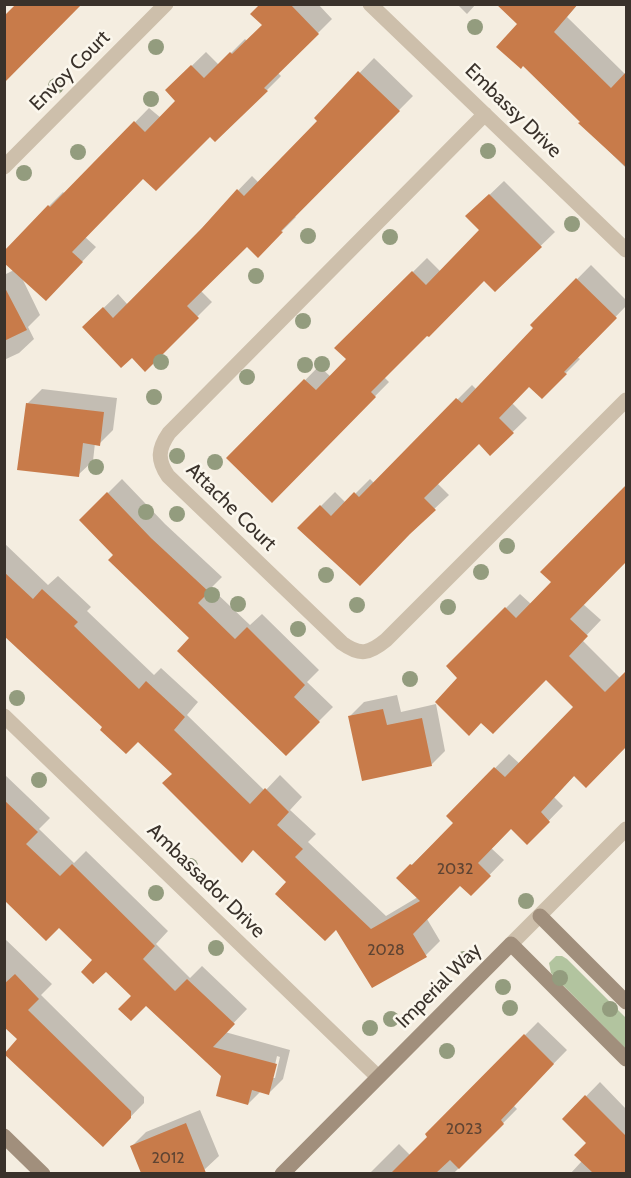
<!DOCTYPE html>
<style>
body{margin:0}
#map{position:relative;width:631px;height:1178px;overflow:hidden;background:#f4ede0;font-family:Cabin,sans-serif}
canvas{display:block}
.frame{position:absolute;inset:0;border:6px solid #3a322b;pointer-events:none}
</style>
<div id="map">
<canvas width="631" height="1178"></canvas>
<div class="frame"></div>
</div>
<script>
const ctx = document.querySelector('canvas').getContext('2d');
ctx.lineJoin = 'round';
function fillPath(path, color) { ctx.fillStyle = color; ctx.fill(path, 'evenodd'); }
function strokePath(path, color, width, dash) { ctx.strokeStyle = color; ctx.lineWidth = width; ctx.lineCap = dash ? 'butt' : 'round'; ctx.setLineDash(dash || []); ctx.stroke(path); }
function drawText(font, color, halo, rows, align = 'center') {
  ctx.font = font + ' Cabin,sans-serif'; ctx.lineWidth = 5; ctx.setLineDash([]); ctx.textBaseline = 'middle'; ctx.strokeStyle = halo; ctx.fillStyle = color; for (const [text, x, y, turn = 0] of rows) {
    ctx.save(); ctx.translate(x, y); ctx.rotate((+turn || 0) * Math.PI / 180); ctx.textAlign = isNaN(turn) ? turn : align; if (halo) ctx.strokeText(text, 0, 0); ctx.fillText(text, 0, 0); ctx.restore();
  }
}
const green = new Path2D(`
 M556,956H562L567,959L626,1018V1049L551,973L549,963Z`);
const shadow = new Path2D(`
 M262,4H318L332,19L278,73L281,76L267,90L210,135L143,177L85,237L96,247L60,285L21,276L40,315L28,327L34,339L19,353L4,360V275L14,270L49,206L63,192L65,194L149,108L161,118L177,101L167,90L206,52L219,65L245,39L247,41L264,25Z
 M457,4H476L467,14Z
 M498,4H578L567,17L625,74L626,73V168L580,123L582,121L519,24Z
 M374,58L413,96L294,216L296,217L258,255L247,245L201,291L212,302L145,369L132,356L84,327L118,294L128,305L252,176L259,183L319,121L316,118Z
 M504,181L555,232L495,290L484,279L384,377L389,382L272,501L229,458L319,366L331,377L348,359L336,348L427,258L441,272L481,231L482,202Z
 M591,265L626,300V306L577,357L580,359L542,397L529,385L512,403L527,418L490,454L479,442L437,483L449,495L414,528H299L335,492L346,503L370,479L374,483L472,385L477,390L535,328L532,325Z
 M42,389L117,398L113,430L99,444L95,443L93,461L78,475L27,404Z
 M122,479L165,524L222,577L211,588L250,625L262,614L319,670L307,682L333,707L286,754L191,638L81,520Z
 M4,543L48,585L58,576L91,607L87,611L154,675L161,668L198,702L187,715L265,791L280,775L302,797L290,810L316,834L308,842L386,916L418,897L398,878L455,823L448,816L509,754L520,764L575,707L546,678H460L448,666L520,594L531,604H583L601,620L582,640L620,678L575,775L554,797L563,806L527,843L512,827L491,848L504,860L471,894L461,884L427,919L440,941L426,955L337,927L138,740L104,727L4,634Z
 M397,695L401,712L436,704L445,751L431,765L350,716L364,702Z
 M4,774L50,818L39,829L74,863L86,851L168,931L156,944L190,978L202,966L247,1009L225,1032L290,1050L283,1079L269,1093L261,1091L248,1104L223,1076L146,1004L133,996L59,926L4,898ZM277,1056L280,1057L275,1078H272Z
 M4,938L52,984L41,995L144,1097V1103L103,1145L19,1039L4,1024Z
 M538,1022L567,1050L513,1105L517,1109L453,1174H369L399,1144L411,1156L429,1137L427,1134Z
 M600,1082L626,1109V1172L619,1174L610,1165L601,1174H570L582,1161L588,1143L564,1119Z
 M200,1110L219,1156L204,1170L195,1174H143L132,1146L146,1132Z`);
const building = new Path2D(`
 M16,4H82L4,83V16Z
 M260,4H290L319,34L264,88L268,91L215,142L210,137L156,191L143,179L72,252L83,262L46,301L4,263V251L48,205L50,207L134,121L145,132L175,101L165,90L191,65L204,78L230,52L232,54L262,25L250,14Z
 M496,4H578L554,32L611,88L627,71V168L578,123L580,122L523,66L521,69L496,47L517,24Z
 M358,71L400,111L281,231L283,232L258,258L247,247L187,306L199,318L145,372L132,358L121,368L82,327L103,307L113,318L202,228L237,189L244,196L317,121L314,118Z
 M489,194L542,247L495,292L484,281L429,337L427,336L371,392L376,397L272,503L226,458L304,379L316,390L346,359L334,348L412,271L426,285L479,230L465,216Z
 M576,278L617,318L564,372L567,374L542,399L529,387L499,418L514,433L490,456L479,444L424,498L436,510L410,534L360,586L297,528L320,505L331,516L354,492L359,497L456,398L462,403L533,328L530,325Z
 M4,286L27,330L4,341Z
 M26,403L104,412L100,446L83,443L79,477L17,470Z
 M627,484V561L570,619L588,636L569,656L605,692L627,670V746L586,788L574,776L541,812L550,822L527,845L511,829L478,863L491,876L471,896L460,886L413,934L427,957L372,988L336,930L325,941L275,894L286,882L253,850L242,863L162,783L172,774L138,742L126,754L100,730L102,727L4,636V572L33,599L42,589L78,622L74,626L139,689L146,681L185,717L174,730L250,804L265,788L289,812L277,825L303,849L295,857L371,929L420,901L396,878L410,864L412,865L453,823L446,816L494,767L505,777L573,707L546,680L493,734L481,723L469,736L435,702L457,678L446,666L505,607L516,618L551,582L540,572Z
 M107,492L151,538L209,592L198,603L235,639L247,627L305,685L294,697L320,722L286,756L177,651L189,638L108,560L113,555L79,520Z
 M383,709L387,725L422,718L432,766L362,781L348,716Z
 M4,800L38,832L26,844L60,876L72,864L155,946L143,959L175,991L187,979L235,1024L213,1047L277,1064L269,1095L252,1090L248,1105L216,1096L221,1076L146,1006L131,1021L118,1009L131,996L106,972L93,984L81,972L92,960L59,928L46,941L4,900Z
 M15,974L39,999L28,1010L131,1111V1118L103,1147L4,1054L17,1039L4,1027V984Z
 M524,1034L554,1064L501,1120L504,1124L459,1169L450,1160L436,1173H391L427,1137L425,1134Z
 M585,1095L627,1137V1173H593L574,1155L586,1143L562,1119Z
 M186,1123L206,1173H141L130,1146Z`);
const street = new Path2D(`
 M370,4L626,250
 M485,114L169,433C158,449 157,460 168,476L342,643C360,656 369,654 386,640L626,400
 M4,167L166,4
 M4,716L377,1076
 M511,944L626,829`);
const secondary = new Path2D(`
 M540,916L626,1002
 M4,1136L43,1174
 M282,1174L511,944L626,1059`);
const trees = [
 [475,27],
 [156,47],
 [56,86],
 [151,99],
 [488,151],
 [78,152],
 [24,173],
 [572,224],
 [308,236],
 [390,237],
 [256,276],
 [303,321],
 [161,362],
 [322,364],
 [305,365],
 [247,377],
 [154,397],
 [177,456],
 [215,462],
 [96,467],
 [146,512],
 [177,514],
 [507,546],
 [481,572],
 [326,575],
 [212,595],
 [238,604],
 [357,605],
 [448,607],
 [298,629],
 [410,679],
 [17,698],
 [39,780],
 [190,866],
 [156,893],
 [526,901],
 [216,948],
 [464,959],
 [560,978],
 [503,987],
 [510,1008],
 [610,1009],
 [391,1019],
 [370,1028],
 [447,1051]
];
const numberNames = [
 ["2032",455,869],
 ["2028",386,950],
 ["2023",464,1129],
 ["2012",168,1158]
];
const streetNames = [
 ["Envoy Court",70,71,-45],
 ["Embassy Drive",513,111,44],
 ["Attache Court",231,507,44],
 ["Ambassador Drive",206,881,44],
 ["Imperial Way",439,986,-45]
];
fillPath(green, '#b2c49f');
fillPath(shadow, '#0003');
fillPath(building, '#c87b4a');
strokePath(street, '#cdbfab', 15);
strokePath(secondary, '#a18f7c', 15);
ctx.fillStyle = '#939c7e';
for (const [x, y] of trees) { ctx.beginPath(); ctx.arc(x, y, 8, 0, 2 * Math.PI); ctx.fill(); }
drawText('16px', '#5e4433', null, numberNames);
drawText('20px', '#3a322b', '#fbf7ed', streetNames);
</script>
